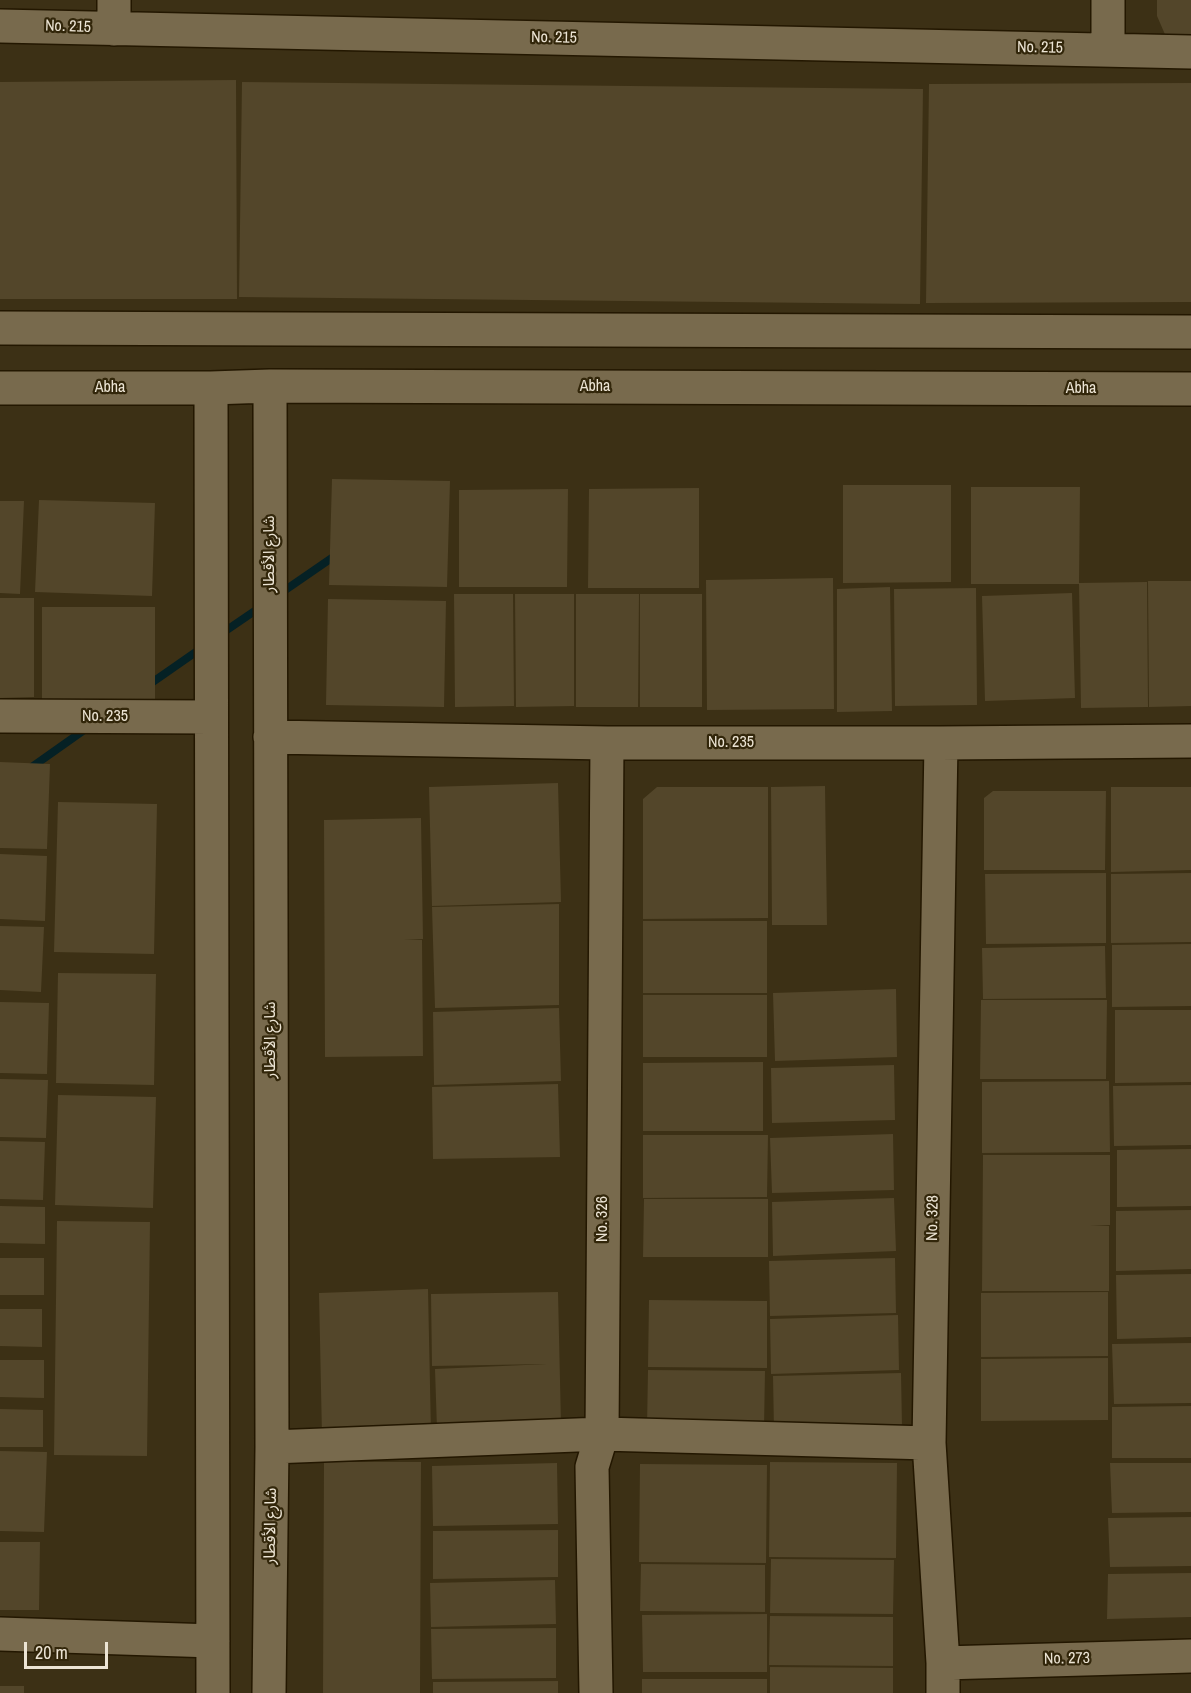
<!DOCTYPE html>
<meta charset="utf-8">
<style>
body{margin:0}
#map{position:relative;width:1191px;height:1693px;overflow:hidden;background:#3c3015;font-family:"Archivo Narrow",sans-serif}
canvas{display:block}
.scale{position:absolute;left:24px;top:1642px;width:84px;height:27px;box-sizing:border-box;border:3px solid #ece4d4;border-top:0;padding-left:8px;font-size:18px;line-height:21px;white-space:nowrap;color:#ece4d4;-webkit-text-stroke:4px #32260a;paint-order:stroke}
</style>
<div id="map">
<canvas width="1191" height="1693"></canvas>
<div class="scale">20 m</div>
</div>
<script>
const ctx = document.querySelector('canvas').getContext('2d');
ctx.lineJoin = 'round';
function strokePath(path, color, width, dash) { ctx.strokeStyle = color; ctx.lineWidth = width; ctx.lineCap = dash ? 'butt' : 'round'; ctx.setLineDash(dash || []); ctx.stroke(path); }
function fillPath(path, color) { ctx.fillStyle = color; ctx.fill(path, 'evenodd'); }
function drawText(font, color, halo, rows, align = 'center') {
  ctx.font = font + ' "Archivo Narrow","Noto Sans Arabic",sans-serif'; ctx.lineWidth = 4.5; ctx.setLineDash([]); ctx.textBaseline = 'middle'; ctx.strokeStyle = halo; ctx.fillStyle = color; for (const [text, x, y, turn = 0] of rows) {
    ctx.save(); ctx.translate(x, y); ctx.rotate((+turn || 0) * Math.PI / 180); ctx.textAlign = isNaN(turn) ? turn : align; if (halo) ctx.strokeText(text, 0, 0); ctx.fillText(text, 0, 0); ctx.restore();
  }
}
const stream = new Path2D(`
 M278,595L339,553
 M218,636L262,606
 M147,686L203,647
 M29,769L87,728`);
const building = new Path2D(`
 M1157,0H1191V40L1167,39L1157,16Z
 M236,80L237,299H0V82Z
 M242,82L923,89L920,304L239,297Z
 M1191,83V302L926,303L929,84Z
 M332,479L450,481L447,587L329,585Z
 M843,485H951V582L843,583Z
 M971,487H1080L1079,584H971Z
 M699,488V588H588L589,489Z
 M568,489L567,587H459V490Z
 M39,500L155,503L152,596L35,592Z
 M0,501H24L20,594L0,593Z
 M833,578L834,709L707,710L706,580Z
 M1148,581H1191V706L1149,707Z
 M1147,582L1148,707L1081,708L1079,583Z
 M890,587L892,711L837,712V589Z
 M976,588L977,705L895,706L894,589Z
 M1072,593L1075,698L985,701L982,596Z
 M454,594H513L514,706L455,707Z
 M515,594H574V706L516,707Z
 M576,594H639L638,707H576Z
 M640,594H702V707H640Z
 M0,598H34V697L0,698Z
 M328,599L446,601L444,707L326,705Z
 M42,607H155V722H42Z
 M0,762L50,764L47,849L0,848Z
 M558,783L561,902L432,906L429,787Z
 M825,786L827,925H772L771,787Z
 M657,787H768V918L643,919V799Z
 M1111,787H1191V870L1111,872Z
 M993,791H1106L1105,870H984V798Z
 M58,802L157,804L154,954L54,952Z
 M421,818L423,939L404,940H422L423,1056L325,1057L324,820Z
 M0,854L47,856L45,921L0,919Z
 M1106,873V943L986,944L985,874Z
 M1191,873V942L1111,943V874Z
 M559,904V1005L435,1008L432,907Z
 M643,921H767V993H643Z
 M0,926L44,927L41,992L0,990Z
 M1191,944V1006L1112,1007V945Z
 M1105,946L1106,998L983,999L982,948Z
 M58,973L156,974L154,1085L56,1083Z
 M896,989L897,1057L775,1061L773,993Z
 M643,995H767V1057H643Z
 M981,1000H1107L1106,1079H980Z
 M0,1002L49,1003L47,1074L0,1073Z
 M559,1008L561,1081L434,1085L433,1012Z
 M1115,1010H1191V1082L1115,1083Z
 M763,1062V1131H643V1063Z
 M894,1065L895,1120L772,1123L771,1068Z
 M0,1079L48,1080L46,1138L0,1137Z
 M1109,1081L1110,1152L982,1153V1082Z
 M558,1084L560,1157L433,1159L432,1087Z
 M1191,1085V1145L1114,1146L1113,1086Z
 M58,1095L156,1097L153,1208L55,1205Z
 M893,1134L894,1190L772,1193L770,1138Z
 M643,1135H768L767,1197L643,1198Z
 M0,1141L45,1142L43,1200L0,1199Z
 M1191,1149V1206L1117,1207V1150Z
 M983,1155H1110V1225H1090L1109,1226V1291H982Z
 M894,1198L896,1251L773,1256L772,1202Z
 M644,1199H768V1257H643Z
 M0,1206L45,1207V1244L0,1243Z
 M1191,1210V1269L1116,1271V1211Z
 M57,1221L150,1222L147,1456L54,1455Z
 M0,1258H44V1295H0Z
 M895,1258L896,1313L770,1316L769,1261Z
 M1191,1274V1337L1117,1339L1116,1275Z
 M428,1289L431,1433L322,1436L319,1293Z
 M558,1292L561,1425L437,1429L435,1369L547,1364L432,1366L431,1294Z
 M1108,1292V1356L981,1357V1293Z
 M649,1300L767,1301V1368L648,1367Z
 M0,1309H42V1347L0,1346Z
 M898,1315L899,1370L771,1374L770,1319Z
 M1191,1343V1403L1114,1404L1112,1344Z
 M1108,1358V1420L981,1421V1359Z
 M0,1360H44V1398L0,1397Z
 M648,1370L765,1371L764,1428L647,1427Z
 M901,1373L902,1427L774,1431L773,1376Z
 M1191,1406V1458H1112V1407Z
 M0,1409L43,1410V1447H0Z
 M0,1451L47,1452L44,1532L0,1531Z
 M324,1462H421L420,1693H323Z
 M770,1462L897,1463L896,1558L769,1557Z
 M557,1463L558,1524L433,1526L432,1466Z
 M1110,1463H1191V1512L1112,1513Z
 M640,1464L767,1465L766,1563L639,1562Z
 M1191,1517V1566L1110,1567L1108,1518Z
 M558,1530V1577L433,1579V1531Z
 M0,1542H40L39,1610H0Z
 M771,1559L894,1560L893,1614L770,1613Z
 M641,1564L765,1565V1612L640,1611Z
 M1191,1573V1617L1107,1619L1108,1574Z
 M555,1580L556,1624L431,1627L430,1583Z
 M767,1614V1672H643L642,1615Z
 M770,1616L893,1617V1666L769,1665Z
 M556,1628V1678L432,1679L431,1629Z
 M770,1667L893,1668V1693H770Z
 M642,1679H767V1693H642Z
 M558,1681V1693H433V1682Z
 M0,1686H24V1693H0Z`);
const minor = new Path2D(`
 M0,26L1191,52
 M114,29V0
 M1108,49V0
 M0,328L1191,332
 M0,388H211L270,386L1191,389
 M211,388L213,1693
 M0,716L210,717
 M270,737L607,743H941L1191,741
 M941,743L929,1443L943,1663V1693
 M272,1447L602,1434L929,1443
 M0,1634L213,1641
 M943,1663L1191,1656
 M269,1693L272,1447L270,386
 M596,1693L592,1467L602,1434L607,743`);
const streetNames = [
 ["No. 215",68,27,2],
 ["No. 215",554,38,1],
 ["No. 215",1040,48,1],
 ["Abha",595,387],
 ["Abha",110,388],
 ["Abha",1081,389],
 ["شارع الأقطار",270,554,-90],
 ["No. 235",105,717],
 ["No. 235",731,743],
 ["شارع الأقطار",271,1040,-90],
 ["No. 328",933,1218,-89],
 ["No. 326",603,1219,-90],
 ["شارع الأقطار",271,1526,-89],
 ["No. 273",1067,1659,-1]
];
strokePath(stream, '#052125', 8);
fillPath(building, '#53462a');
strokePath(minor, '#231700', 36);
strokePath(minor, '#786a4d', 33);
drawText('16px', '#ece4d4', '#32260a', streetNames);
</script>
